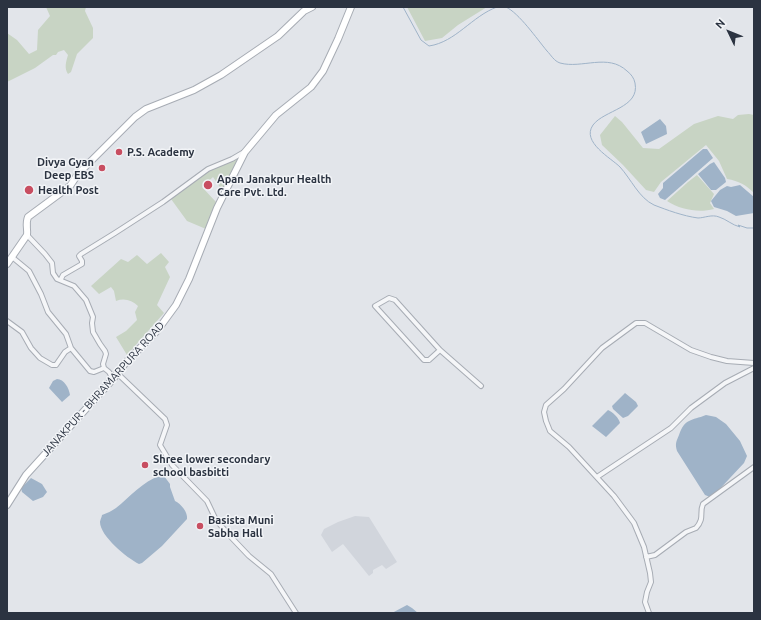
<!DOCTYPE html>
<style>
body{margin:0}
#map{position:relative;width:761px;height:620px;overflow:hidden;background:#e2e5ea;font-family:Ubuntu,sans-serif}
canvas{display:block}
.frame{position:absolute;inset:0;border:8px solid #2b3341;pointer-events:none}
.north{position:absolute;left:709px;top:12px;width:40px;height:40px;-webkit-text-stroke:3px #f2f4f7;paint-order:stroke;rotate:313deg;font-size:11px;font-weight:700;line-height:16px;text-align:center;color:#2b3341}
.north::after{content:'';display:block;margin:auto;width:14px;height:18px;background:#2b3341;clip-path:polygon(50% 0,100% 100%,50% 72%,0 100%)}
</style>
<div id="map">
<canvas width="761" height="620"></canvas>
<div class="frame"></div>
<div class="north">N</div>
</div>
<script>
const ctx = document.querySelector('canvas').getContext('2d');
ctx.lineJoin = 'round';
function fillPath(path, color) { ctx.fillStyle = color; ctx.fill(path, 'evenodd'); }
function strokePath(path, color, width, dash) { ctx.strokeStyle = color; ctx.lineWidth = width; ctx.lineCap = dash ? 'butt' : 'round'; ctx.setLineDash(dash || []); ctx.stroke(path); }
function drawText(font, color, halo, rows, align = 'center') {
  ctx.font = font + ' Ubuntu,sans-serif'; ctx.lineWidth = 3; ctx.setLineDash([]); ctx.textBaseline = 'middle'; ctx.strokeStyle = halo; ctx.fillStyle = color; for (const [text, x, y, turn = 0] of rows) {
    ctx.save(); ctx.translate(x, y); ctx.rotate((+turn || 0) * Math.PI / 180); ctx.textAlign = isNaN(turn) ? turn : align; if (halo) ctx.strokeText(text, 0, 0); ctx.fillText(text, 0, 0); ctx.restore();
  }
}
const built = new Path2D(`
 M355,516L369,517L397,562L386,569L382,565L373,570V573L369,576L343,544L332,552L321,535L324,529L338,522Z`);
const green = new Path2D(`
 M46,7H86L85,11L93,28V38L77,54L71,72L68,74C64,68 66,62 68,55L64,50L58,52L56,55H53L35,68L7,82V33L17,40L29,54L37,50L38,30L50,16Z
 M407,7H487L458,25L442,38L425,41Z
 M749,114L754,115V193C746,185 739,181 727,179L719,161L706,145L661,182L654,192L646,190L623,165L602,145L600,135L615,116L622,122L643,148L659,149L694,124L718,116L733,119L738,115Z
 M238,157L236,165L222,190L213,177L202,187L216,202L206,229L187,221L171,199L185,187L208,171Z
 M697,175L714,194L710,203L714,209C699,213 681,210 667,201L688,182Z
 M161,253L169,262L165,267L170,277L157,305L164,313L127,355L116,337L126,331L137,320L135,312L138,306C132,300 124,298 116,301L114,291L111,287L99,294L91,286L121,259L128,262L137,255L147,264Z`);
const water = new Path2D(`
 M660,119L666,126L667,134L646,144L641,132Z
 M703,149H707L713,158L665,200L660,198L658,194L663,188V183Z
 M714,162L725,178L726,182L716,190H711L698,174L710,164Z
 M740,185L754,197V213L736,216L727,211L714,207L711,201L720,190L727,186L731,187Z
 M57,379C64,379 69,388 70,395L62,402L49,388L53,381Z
 M625,393L636,402L638,406L628,416L623,418L613,409L612,406Z
 M608,410C613,412 619,418 620,423L606,437L592,426Z
 M706,415L716,417L726,424L740,441L747,456L744,463L715,494L710,497L705,495L677,451C675,444 676,442 679,435C685,418 691,421 706,415Z
 M160,476H164L170,484V487L175,501C181,504 188,512 187,519L162,546L142,563L139,564C127,558 100,536 100,522C100,521 102,516 102,515C107,513 112,511 116,508C130,497 143,481 160,476Z
 M31,478L42,484L47,492L43,497L33,501L22,492L21,488Z
 M407,605L412,608L418,613H392Z`);
const stream = new Path2D(`
 M403,7L421,40L429,46C456,42 472,16 497,7
 M506,7C519,13 537,39 547,51C551,55 554,61 560,63C582,69 608,53 627,71C631,74 634,78 635,83C640,108 604,110 593,125C581,142 611,158 620,167C631,179 639,198 654,205C667,210 683,216 698,218C704,218 712,214 719,217C726,219 732,225 740,227L738,225L747,228H754`);
const street = new Path2D(`
 M27,235L45,254L52,263L53,273L57,279L74,286L86,300L93,317L92,323L93,332L100,344L105,351L106,354L103,364L104,368
 M12,257L29,271L41,294L48,312L66,334L71,348L90,371L94,372L104,368L109,372L113,379
 M61,279L63,275L82,264V261L79,256L81,254L115,233L163,202L208,169L232,159L244,152
 M7,321L22,332L31,348L40,358L52,365H56L65,352L71,348
 M440,350L429,360H424L375,306L389,298L395,300L440,350L481,386
 M117,373L165,419L167,425L160,445L172,465L207,501L216,520L230,536L249,556L271,574L296,613
 M597,477L671,428L691,408L725,383L754,368
 M646,557L655,555L686,532L696,528C705,518 699,513 703,504L754,467
 M649,613L645,602L647,592L651,582L650,573L644,547L634,523L614,496L569,447L550,431L546,421L544,412L546,405L564,389L602,348L636,323H645L691,350L711,357L727,361L754,363`);
const secondary = new Path2D(`
 M7,264L27,235C28,229 25,224 28,217L70,186L78,174L135,117L146,109L194,90L221,75L278,36L304,11L312,7
 M7,505L26,475L113,379L127,361L157,331L176,305L189,279L217,208L245,152L276,115L311,87L323,71L338,39L351,7`);
const markers = [
 [119,152,4,"#c84e61"],
 [102,168,4,"#c84e61"],
 [208,185,5,"#c84e61"],
 [29,190,5,"#c84e61"],
 [145,465,4,"#c84e61"],
 [200,526,4,"#c84e61"]
];
const poiNames = [
 ["P.S. Academy",127,152],
 ["Divya Gyan",94,162,"right"],
 ["Deep EBS",94,175,"right"],
 ["Apan Janakpur Health",217,179],
 ["Care Pvt. Ltd.",217,192],
 ["Health Post",38,190],
 ["Shree lower secondary",153,459],
 ["school basbitti",153,472],
 ["Basista Muni",208,520],
 ["Sabha Hall",208,533]
];
const streetNames = [
 ["JANAKPUR - BHRAMARPURA ROAD",103,389,-48]
];
fillPath(built, '#d1d5dc');
fillPath(green, '#c8d4c4');
fillPath(water, '#9fb3c8');
strokePath(stream, '#9fb3c8', 1);
strokePath(street, '#a7acb4', 6);
strokePath(secondary, '#a7acb4', 8);
strokePath(street, '#f5f6f8', 4);
strokePath(secondary, '#fff', 6);
for (const [x, y, r, color] of markers) { const dot = new Path2D(); dot.arc(x, y, r, 0, 2 * Math.PI); ctx.fillStyle = color; ctx.fill(dot); strokePath(dot, '#f2f4f7', 1.5); }
drawText('bold 11px', '#2b3341', '#f2f4f7', poiNames, 'left');
drawText('11px', '#2b3341', '#f2f4f7', streetNames);
</script>
